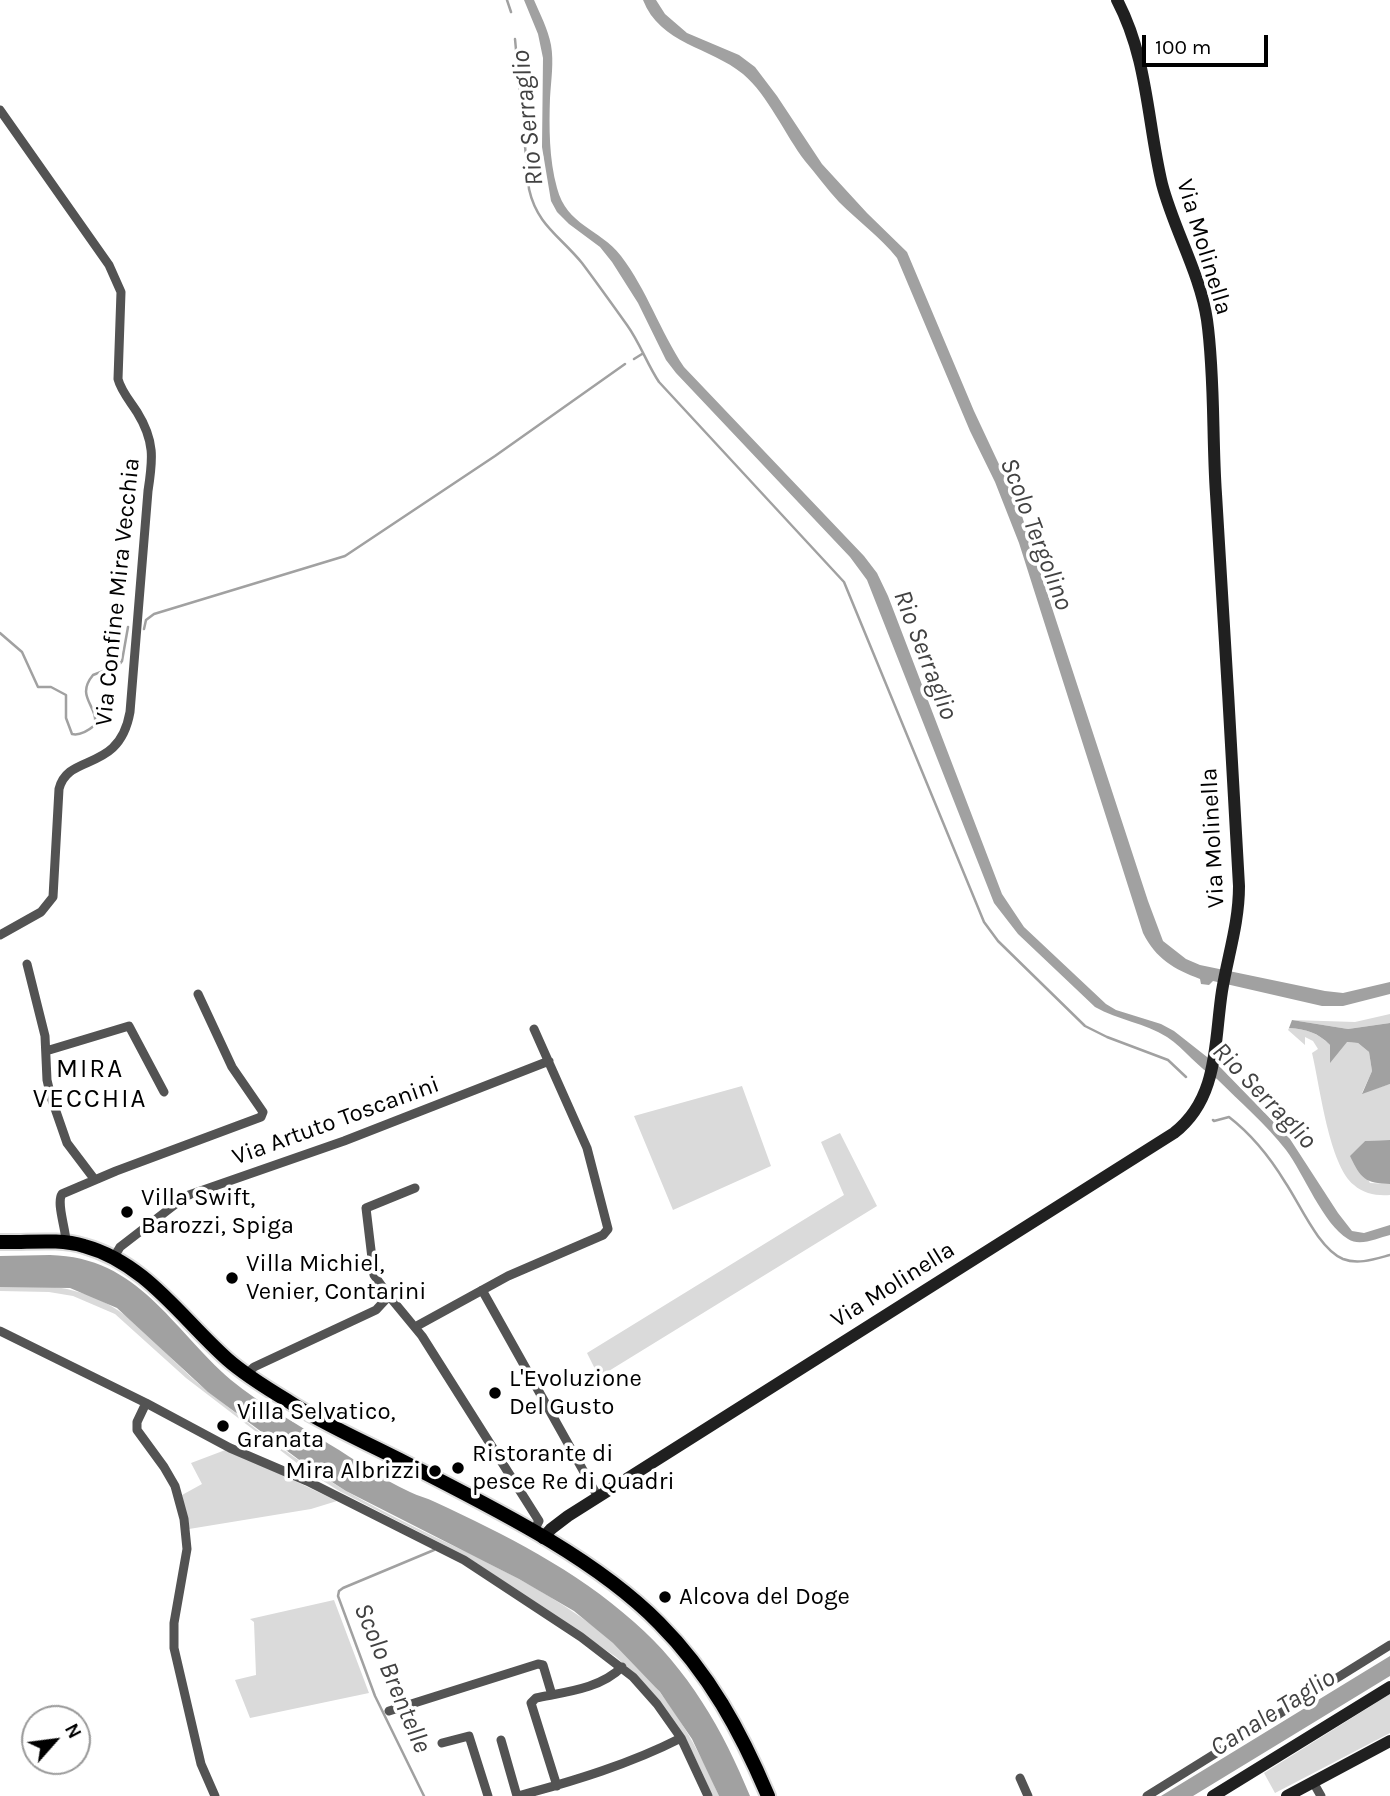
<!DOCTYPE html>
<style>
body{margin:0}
#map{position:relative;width:1390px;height:1796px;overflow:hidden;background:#fff;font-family:Karla,sans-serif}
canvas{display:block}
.north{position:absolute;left:21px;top:1705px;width:70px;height:70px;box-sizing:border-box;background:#fff;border:2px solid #999;border-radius:50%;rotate:62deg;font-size:19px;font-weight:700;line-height:28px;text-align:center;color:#000}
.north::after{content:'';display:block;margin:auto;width:24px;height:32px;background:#000;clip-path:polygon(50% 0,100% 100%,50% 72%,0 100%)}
.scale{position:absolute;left:1142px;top:35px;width:126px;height:32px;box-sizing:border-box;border:4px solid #000;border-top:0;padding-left:9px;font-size:21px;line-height:24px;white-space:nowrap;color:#000;-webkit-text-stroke:5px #fff;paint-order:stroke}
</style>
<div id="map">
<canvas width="1390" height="1796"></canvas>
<div class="north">N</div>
<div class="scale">100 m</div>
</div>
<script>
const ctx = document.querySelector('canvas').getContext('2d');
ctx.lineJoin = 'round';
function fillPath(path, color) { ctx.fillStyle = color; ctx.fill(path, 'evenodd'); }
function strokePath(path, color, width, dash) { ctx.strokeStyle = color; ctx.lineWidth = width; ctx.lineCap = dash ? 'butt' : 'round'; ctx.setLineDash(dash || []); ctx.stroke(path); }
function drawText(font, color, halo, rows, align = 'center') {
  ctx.font = font + ' Karla,sans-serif'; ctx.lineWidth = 7; ctx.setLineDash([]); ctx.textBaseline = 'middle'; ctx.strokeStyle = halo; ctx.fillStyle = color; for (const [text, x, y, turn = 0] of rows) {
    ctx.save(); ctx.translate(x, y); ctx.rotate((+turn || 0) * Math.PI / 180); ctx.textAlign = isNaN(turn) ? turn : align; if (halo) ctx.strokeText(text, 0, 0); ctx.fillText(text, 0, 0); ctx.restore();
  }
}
const green = new Path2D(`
 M1390,1014V1023L1348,1029L1292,1020L1355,1022Z
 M1289,1028C1307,1029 1318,1033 1331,1046L1330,1061L1346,1042L1358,1043L1369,1052L1372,1071L1362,1093L1390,1084V1140L1365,1141L1354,1153L1370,1183L1390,1184V1195C1377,1196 1364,1194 1354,1185C1329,1165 1320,1086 1312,1053L1318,1049L1313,1041L1305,1037V1045L1288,1030Z
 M742,1086L771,1166L673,1210L634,1116Z
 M840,1133L877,1206L599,1377L587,1353L844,1195L821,1142Z
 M45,1286C129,1293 149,1345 209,1392C252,1426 298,1463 346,1491C434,1542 533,1574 612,1641C661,1684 694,1737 719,1796H712C691,1741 660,1696 616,1657L466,1556L339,1491L306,1470L186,1378L115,1314L73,1296L49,1292L0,1291V1287Z
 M228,1449L337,1501L311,1509L189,1529L182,1495L202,1484L191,1463Z
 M334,1600L369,1693L250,1718L235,1680L256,1675L254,1622L250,1619Z
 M1390,1694V1733L1275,1793L1264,1773Z`);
const water = new Path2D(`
 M524,0H534C540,14 548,29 551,45C554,62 551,80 550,98C549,127 549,159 557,188C567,226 599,228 621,256C647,290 660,331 684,367L864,556L877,573L888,596L1002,894L1024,927L1106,1004L1116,1010L1161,1024L1174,1031L1221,1068L1290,1139L1338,1213L1352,1231L1364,1233L1390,1225V1235C1377,1238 1360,1247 1348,1239C1323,1224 1304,1174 1286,1150C1266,1124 1240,1102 1217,1079C1198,1068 1185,1049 1167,1037C1145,1023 1118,1020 1095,1007L1018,934L994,903L867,580L850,557L676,373L666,360L638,303L612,262L600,247L569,224L557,212L551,201L542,147L543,58L538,34Z
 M643,0H656L665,14L687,33L739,55L755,67L777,96L822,164L867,213L907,252L974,411L1019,507L1148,901L1163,941L1186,959L1200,965L1325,991L1343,993L1390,982V994L1343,1006H1322L1213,981L1209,985L1201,984L1200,979C1174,969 1156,959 1143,933L1019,543L995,482L970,431L897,258C880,237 858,221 839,202C827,189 816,174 805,161C785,135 768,95 743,74C710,47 660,44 643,0Z
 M1292,1020L1348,1029L1390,1023V1084L1362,1094L1372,1071L1369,1052L1358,1043L1347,1042L1330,1063V1045C1318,1033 1307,1029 1289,1028Z
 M1390,1140V1184C1365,1183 1361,1179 1350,1156L1365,1141Z
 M50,1255C139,1257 171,1328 231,1380C261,1405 296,1423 329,1444C356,1460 381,1479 410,1492C418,1496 427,1498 435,1502C504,1534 576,1570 634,1622C688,1669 723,1730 750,1796H719L692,1739L660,1692L613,1643L574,1611L519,1579L346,1491L310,1468L208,1392L117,1308L70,1288L0,1287V1256Z
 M1390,1656V1676L1193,1796H1161Z`);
const stream = new Path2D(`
 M507,0L511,12
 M515,39L529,189C537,225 560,236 582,263C597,283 612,304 627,325C640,343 647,364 659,382L844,582L984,922L998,941L1085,1026L1107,1037L1168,1060L1186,1077
 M634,359L642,354
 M144,629L146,620L154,614L345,556L495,456L625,364
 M0,633L22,652L38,687H51L66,695V718L72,734C80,736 89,730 95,725C98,705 75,697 93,675L119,665L122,661L128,627
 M1213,1120L1214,1121L1229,1117C1251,1134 1271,1159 1285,1182C1300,1204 1318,1248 1343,1259C1358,1265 1375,1259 1390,1255
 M424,1796L375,1696L338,1596L339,1591L343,1588L434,1550`);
const street = new Path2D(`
 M0,110L109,265L121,292L118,379C121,391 130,401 137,412C155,441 153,459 148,491L130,712C119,774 68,752 59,789L53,897L41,912L0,935
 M27,964L45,1036L47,1080L51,1097L67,1143L95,1180
 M46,1051L129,1026L164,1092
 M66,1242C66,1229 56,1203 62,1194L116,1171L261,1117L263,1112L232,1067L198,994
 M114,1257L120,1247L186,1196L344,1141L549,1061
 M482,1290L598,1497
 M389,1296L374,1275L366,1208L415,1188
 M415,1327L508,1276L603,1235L608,1229L587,1148L534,1029
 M0,1331L146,1403L230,1448L307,1481L464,1560L581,1637L633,1677L657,1704L681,1738L708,1796
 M247,1374L254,1367L376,1310L389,1296L422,1336L539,1521L533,1532
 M146,1403L137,1422V1430L164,1467L175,1486L184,1519L187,1549L174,1623V1648L201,1764L215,1796
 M389,1711L538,1664L543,1665L552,1695
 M501,1740L517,1796
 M442,1743L469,1736L488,1796
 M1020,1778L1028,1796
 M1313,1782L1321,1796
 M557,1786L531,1703L536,1698C565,1692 600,1689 622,1667
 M518,1796C574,1781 630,1764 681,1738
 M1147,1796L1390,1645`);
const secondary = new Path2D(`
 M543,1538L551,1529L568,1516L1174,1133C1219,1098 1214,1043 1222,991C1228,955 1239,923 1239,886C1232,755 1224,625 1216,494C1212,437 1215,377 1207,320C1200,273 1174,230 1162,184C1147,121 1148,59 1117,0
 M1213,1796L1390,1687
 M1287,1796L1390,1741`);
const primary = new Path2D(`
 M0,1242C27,1243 58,1238 84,1246C146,1263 181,1318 227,1359C245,1375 268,1389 288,1401C323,1424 363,1441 400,1460C485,1504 592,1555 659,1623C709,1673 741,1732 768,1796`);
const markers = [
 [127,1212,7,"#000"],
 [232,1278,7,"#000"],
 [495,1393,7,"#000"],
 [223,1426,7,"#000"],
 [458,1468,7,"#000"],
 [435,1471,7,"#000"],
 [665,1597,7,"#000"]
];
const streetNames = [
 ["Via Molinella",1204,247,73],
 ["Via Confine Mira Vecchia",118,592,-84],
 ["Via Molinella",1213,838,-93],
 ["Via Artuto Toscanini",336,1121,-20],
 ["Via Molinella",893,1285,-32]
];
const poiNames = [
 ["Villa Swift,",141,1198],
 ["Barozzi, Spiga",141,1226],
 ["Villa Michiel,",246,1264],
 ["Venier, Contarini",246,1292],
 ["L'Evoluzione",509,1379],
 ["Del Gusto",509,1407],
 ["Villa Selvatico,",237,1412],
 ["Granata",237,1440],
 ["Ristorante di",472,1454],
 ["pesce Re di Quadri",472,1482],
 ["Mira Albrizzi",421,1471,"right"],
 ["Alcova del Doge",679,1597]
];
const waterNames = [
 ["Rio Serraglio",528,118,-96],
 ["Scolo Tergolino",1036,534,69],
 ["Rio Serraglio",925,655,69],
 ["Rio Serraglio",1264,1096,46],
 ["Scolo Brentelle",392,1678,67],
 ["Canale Taglio",1273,1713,-32]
];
const neighbourhoodNames = [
 ["MIRA",90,1070],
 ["VECCHIA",90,1100]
];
fillPath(green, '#dadada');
fillPath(water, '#a1a1a1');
strokePath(stream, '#a1a1a1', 2.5);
strokePath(primary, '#dbdbdb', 18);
strokePath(street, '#535353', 9);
strokePath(secondary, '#202020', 12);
strokePath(primary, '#000', 14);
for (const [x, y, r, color] of markers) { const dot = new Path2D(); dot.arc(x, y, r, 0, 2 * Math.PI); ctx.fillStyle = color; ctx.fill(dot); strokePath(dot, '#fff', 2.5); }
drawText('24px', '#000', '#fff', streetNames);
drawText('24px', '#000', '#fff', poiNames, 'left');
drawText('italic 26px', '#424242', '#fff', waterNames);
ctx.letterSpacing = '2px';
drawText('26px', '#000', '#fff', neighbourhoodNames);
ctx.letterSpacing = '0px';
</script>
